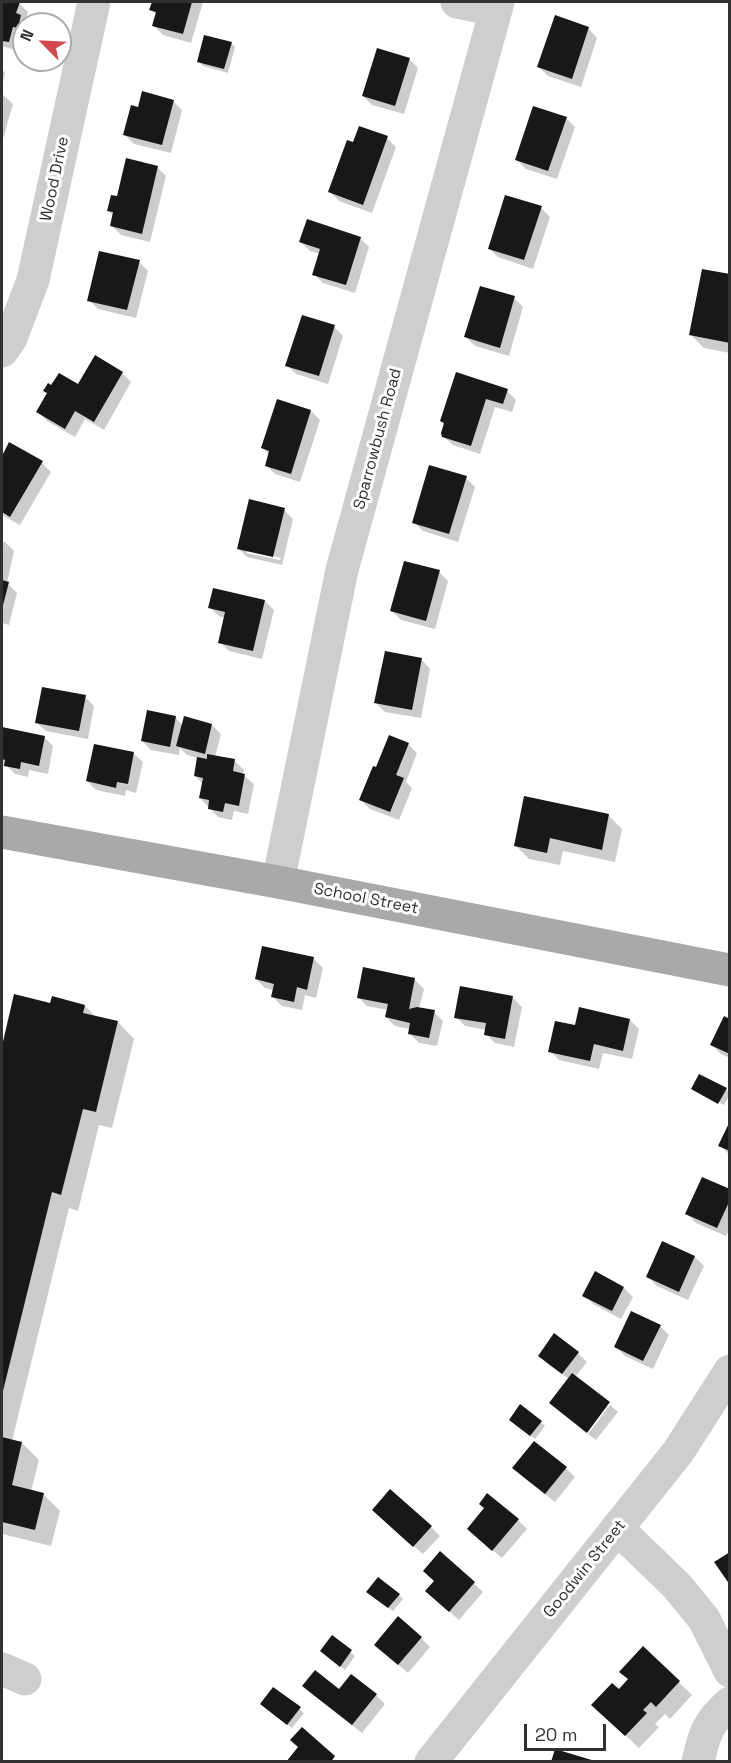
<!DOCTYPE html>
<style>
body{margin:0}
#map{position:relative;width:731px;height:1763px;overflow:hidden;background:#fff;font-family:"Space Grotesk",sans-serif}
canvas{display:block}
.frame{position:absolute;inset:0;border:3px solid #313131;pointer-events:none}
.north{position:absolute;left:12px;top:12px;width:60px;height:60px;box-sizing:border-box;background:#fff;border:2px solid #adadad;border-radius:50%;rotate:294deg;font-size:16px;font-weight:700;line-height:24px;text-align:center;color:#313131}
.north::after{content:'';display:block;margin:auto;width:21px;height:27px;background:#d1494f;clip-path:polygon(50% 0,100% 100%,50% 72%,0 100%)}
.scale{position:absolute;left:524px;top:1724px;width:82px;height:27px;box-sizing:border-box;border:3px solid #313131;border-top:0;padding-left:8px;font-size:18px;line-height:21px;white-space:nowrap;color:#313131;-webkit-text-stroke:4px #fff;paint-order:stroke}
</style>
<div id="map">
<canvas width="731" height="1763"></canvas>
<div class="frame"></div>
<div class="north">N</div>
<div class="scale">20 m</div>
</div>
<script>
const ctx = document.querySelector('canvas').getContext('2d');
ctx.lineJoin = 'round';
function fillPath(path, color) { ctx.fillStyle = color; ctx.fill(path, 'evenodd'); }
function strokePath(path, color, width, dash) { ctx.strokeStyle = color; ctx.lineWidth = width; ctx.lineCap = dash ? 'butt' : 'round'; ctx.setLineDash(dash || []); ctx.stroke(path); }
function drawText(font, color, halo, rows, align = 'center') {
  ctx.font = font + ' "Space Grotesk",sans-serif'; ctx.lineWidth = 6; ctx.setLineDash([]); ctx.textBaseline = 'middle'; ctx.strokeStyle = halo; ctx.fillStyle = color; for (const [text, x, y, turn = 0] of rows) {
    ctx.save(); ctx.translate(x, y); ctx.rotate((+turn || 0) * Math.PI / 180); ctx.textAlign = isNaN(turn) ? turn : align; if (halo) ctx.strokeText(text, 0, 0); ctx.fillText(text, 0, 0); ctx.restore();
  }
}
const shadow = new Path2D(`
 M2,2L19,3L28,12L25,21L28,24H24V36L22,35L18,51L2,46Z
 M153,2H203L191,43L163,35L154,26L157,15L151,10Z
 M588,28L597,38L581,87L548,76L539,67Z
 M231,43L235,47L228,73L203,66L199,62Z
 M409,59L418,68L404,114L372,105L363,96Z
 M2,69L5,73L2,85Z
 M2,94L13,104L3,139L2,138Z
 M173,101L182,110L171,153L134,144L125,135L139,109Z
 M566,118L575,127L557,179L526,169L517,160Z
 M387,138L396,147L372,213L339,201L330,192L354,144Z
 M157,167L166,176L150,242L121,235L112,226L114,216L108,211L118,198Z
 M541,208L550,217L533,269L498,257L489,248Z
 M360,238L369,247L355,293L323,283L314,274L320,254L310,251L301,242Z
 M139,262L148,271L136,318L98,309L89,300Z
 M730,276V353L704,348L691,335Z
 M514,298L523,307L509,356L475,346L466,337Z
 M334,327L343,336L328,384L296,374L287,365Z
 M95,357L122,373L131,382L104,430L85,419L75,437L47,421L38,412L48,394L45,391L78,386Z
 M457,374L507,391L516,400L512,412L495,407L480,454L453,445L443,436L445,425L441,421Z
 M311,411L320,420L300,482L275,474L266,465L270,455L263,448Z
 M10,444L42,463L51,472L20,525L2,515V459Z
 M466,478L475,487L458,542L423,531L414,522Z
 M284,510L293,519L282,565L247,557L238,548ZM247,550L281,558L280,560L247,553Z
 M2,542H5L14,551L7,583L17,593L9,625L2,623Z
 M439,572L448,581L435,629L401,620L392,611Z
 M214,590L265,601L274,610L262,659L229,651L220,642L225,618L219,616L209,607Z
 M421,659L430,669L421,718L385,712L376,703Z
 M85,697L94,706L88,739L46,731L36,722Z
 M175,717L183,726L212,725L221,734L215,757L235,761L244,770L243,775L254,784L248,814L234,811L232,820L218,817L200,798L203,784L195,776L198,758L187,755L180,748L179,755L151,750L142,741Z
 M2,729L44,737L53,746L48,774L29,770L28,777L15,774L7,766H2Z
 M408,744L417,753L406,782L412,788L399,820L370,809L361,800Z
 M133,753L143,762L136,793L126,790L125,796L96,790L87,781Z
 M608,815L622,829L615,862L563,851L560,865L529,859L515,845Z
 M314,959L323,968L316,998L305,995L302,1010L282,1006L273,997L274,990L265,988L256,979Z
 M364,969L415,980L424,989L419,1009L434,1012L443,1021L437,1046L419,1043L410,1034V1029L395,1026L386,1017L388,1010L367,1006L358,997Z
 M15,996L51,1005L85,1006L96,1017L118,1022L134,1039L112,1128L99,1125L78,1211L69,1208L12,1441L22,1443L39,1460L31,1491L43,1494L60,1511L51,1546L2,1534V1052Z
 M513,998L522,1007L514,1047L495,1043L486,1034L487,1030L465,1026L456,1017Z
 M630,1020L639,1029L632,1059L603,1053L599,1069L559,1060L550,1051L576,1027Z
 M730,1020V1058L721,1054L712,1045Z
 M693,1089H726L730,1094L724,1105Z
 M730,1125V1155L719,1145Z
 M730,1191V1229L726,1236L696,1223L687,1214Z
 M695,1257L704,1266L688,1300L657,1286L648,1277Z
 M624,1288L633,1297L621,1319L593,1304L584,1295Z
 M660,1326L669,1335L653,1369L625,1356L616,1347Z
 M578,1353L587,1362L575,1377L608,1403L585,1432L551,1403L569,1379L549,1365L540,1356Z
 M610,1405L618,1412L596,1440L588,1434Z
 M541,1422L545,1426L535,1439L515,1424Z
 M566,1468L575,1477L555,1502L523,1477Z
 M486,1509L518,1520L527,1529L502,1558L478,1538Z
 M383,1519L431,1527L440,1536L423,1554Z
 M441,1553L483,1592L459,1620L436,1600V1581Z
 M399,1595L403,1599L393,1611L372,1596Z
 M332,1637L355,1656L345,1670L326,1655Z
 M421,1638L430,1647L408,1673L385,1653Z
 M643,1648L692,1695L670,1719L665,1714L655,1724L659,1727L639,1748L607,1718L619,1691L629,1680Z
 M273,1689L304,1713L292,1728L266,1708Z
 M339,1691L376,1695L385,1704L362,1733L313,1695Z`);
const building = new Path2D(`
 M2,2H20L16,13L21,15L18,28L13,27L9,42L2,41Z
 M152,2H192L183,34L152,26L156,12L149,10Z
 M555,15L589,27L572,79L537,67Z
 M204,35L232,42L224,69L197,62Z
 M377,48L410,58L395,106L362,96Z
 M142,91L174,100L162,145L123,135L131,105L138,107Z
 M533,106L567,117L548,171L515,160Z
 M359,126L388,136L363,205L328,192L347,140L353,142Z
 M126,158L158,166L142,234L110,226L113,212L107,211L111,195L117,196Z
 M505,195L542,206L524,260L488,249Z
 M307,219L361,237L346,285L312,275L320,249L299,242Z
 M99,251L140,260L127,310L87,301Z
 M702,269L730,274V343L689,335Z
 M480,286L515,296L500,348L464,337Z
 M302,315L335,325L319,376L285,366Z
 M95,355L123,372L94,422L75,411L65,429L36,412L47,393L43,391L48,383L51,385L59,373L78,384Z
 M456,372L508,389L503,404L486,399L471,446L442,437L441,433L444,423L440,421Z
 M277,399L311,410L291,474L265,466L269,451L261,448Z
 M9,442L43,461L10,517L2,512V456Z
 M429,465L467,476L449,534L412,523Z
 M249,499L285,508L273,557L237,549Z
 M404,561L440,570L426,621L390,611Z
 M2,580L9,582L2,609Z
 M213,588L265,600L253,651L218,643L225,612L208,608Z
 M385,651L422,658L412,710L374,703Z
 M42,687L86,695L79,731L35,723Z
 M147,710L176,716L170,747L141,741Z
 M184,716L212,724L205,754L176,746Z
 M2,727L45,736L39,766L21,762L20,769L4,766L5,760L2,759Z
 M389,735L409,743L396,775L404,778L390,812L359,800L373,766L376,767Z
 M94,744L134,752L128,784L117,782L116,788L86,781Z
 M207,754L235,759L233,771L245,774L239,806L225,803L223,812L208,809L209,800L199,798L203,778L194,776L197,757L207,759Z
 M524,796L609,814L602,850L550,838L547,853L514,846Z
 M262,946L314,957L307,990L297,987L294,1002L271,997L274,984L255,979Z
 M363,967L415,978L409,1009L417,1007L435,1010L429,1038L408,1034L410,1023L385,1017L388,1004L357,998Z
 M460,986L513,996L505,1039L484,1035L486,1023L454,1018Z
 M14,994L50,1003L52,996L85,1005L83,1013L118,1021L96,1112L83,1109L61,1195L52,1192L2,1395V1046Z
 M579,1007L630,1019L623,1051L594,1044L590,1061L548,1052L555,1021L575,1025Z
 M724,1016L730,1019V1054L710,1045Z
 M699,1074L727,1088L718,1104L691,1089Z
 M730,1121V1151L718,1146Z
 M702,1177L730,1189V1200L717,1228L685,1214Z
 M662,1241L695,1256L679,1292L646,1277Z
 M595,1271L624,1287L612,1311L582,1296Z
 M631,1311L661,1325L643,1361L614,1347Z
 M554,1333L579,1352L562,1374L538,1356Z
 M572,1373L610,1402L587,1433L549,1403Z
 M520,1404L542,1421L530,1436L509,1420Z
 M2,1437L22,1442L12,1485L44,1493L35,1530L2,1522Z
 M534,1441L567,1467L545,1494L512,1468Z
 M390,1489L432,1526L413,1547L372,1510Z
 M487,1493L519,1519L492,1551L467,1529L484,1508L479,1504Z
 M440,1551L475,1582L449,1612L425,1591L434,1581L423,1571Z
 M730,1552V1585L714,1562Z
 M378,1577L400,1594L388,1608L366,1592Z
 M398,1616L422,1637L398,1665L374,1645Z
 M332,1635L352,1650L340,1667L320,1651Z
 M643,1646L680,1681L656,1707L651,1702L643,1710L647,1713L625,1736L591,1705L612,1683L619,1689L628,1679L619,1672Z
 M315,1670L339,1689L351,1674L377,1694L352,1725L302,1686Z
 M273,1687L301,1707L287,1725L260,1704Z
 M302,1727L335,1756L331,1762H286L298,1747L290,1740Z
 M555,1749L595,1761V1762H551Z`);
const minor = new Path2D(`
 M457,2L496,10
 M2,351L11,338L33,280L94,2
 M278,882L342,570L498,2
 M617,1528L677,1586L704,1619L730,1671
 M2,1669L25,1679
 M431,1762L678,1452L730,1371
 M698,1762C704,1734 708,1722 730,1703`);
const major = new Path2D(`
 M2,832L278,882L730,970`);
const streetNames = [
 ["Wood Drive",55,179,-78],
 ["Sparrowbush Road",378,439,-75],
 ["School Street",366,899,11],
 ["Goodwin Street",585,1569,-51]
];
fillPath(shadow, '#0003');
fillPath(building, '#181818');
strokePath(minor, '#cecece', 33);
strokePath(major, '#a9a9a9', 33);
drawText('16px', '#313131', '#fff', streetNames);
</script>
